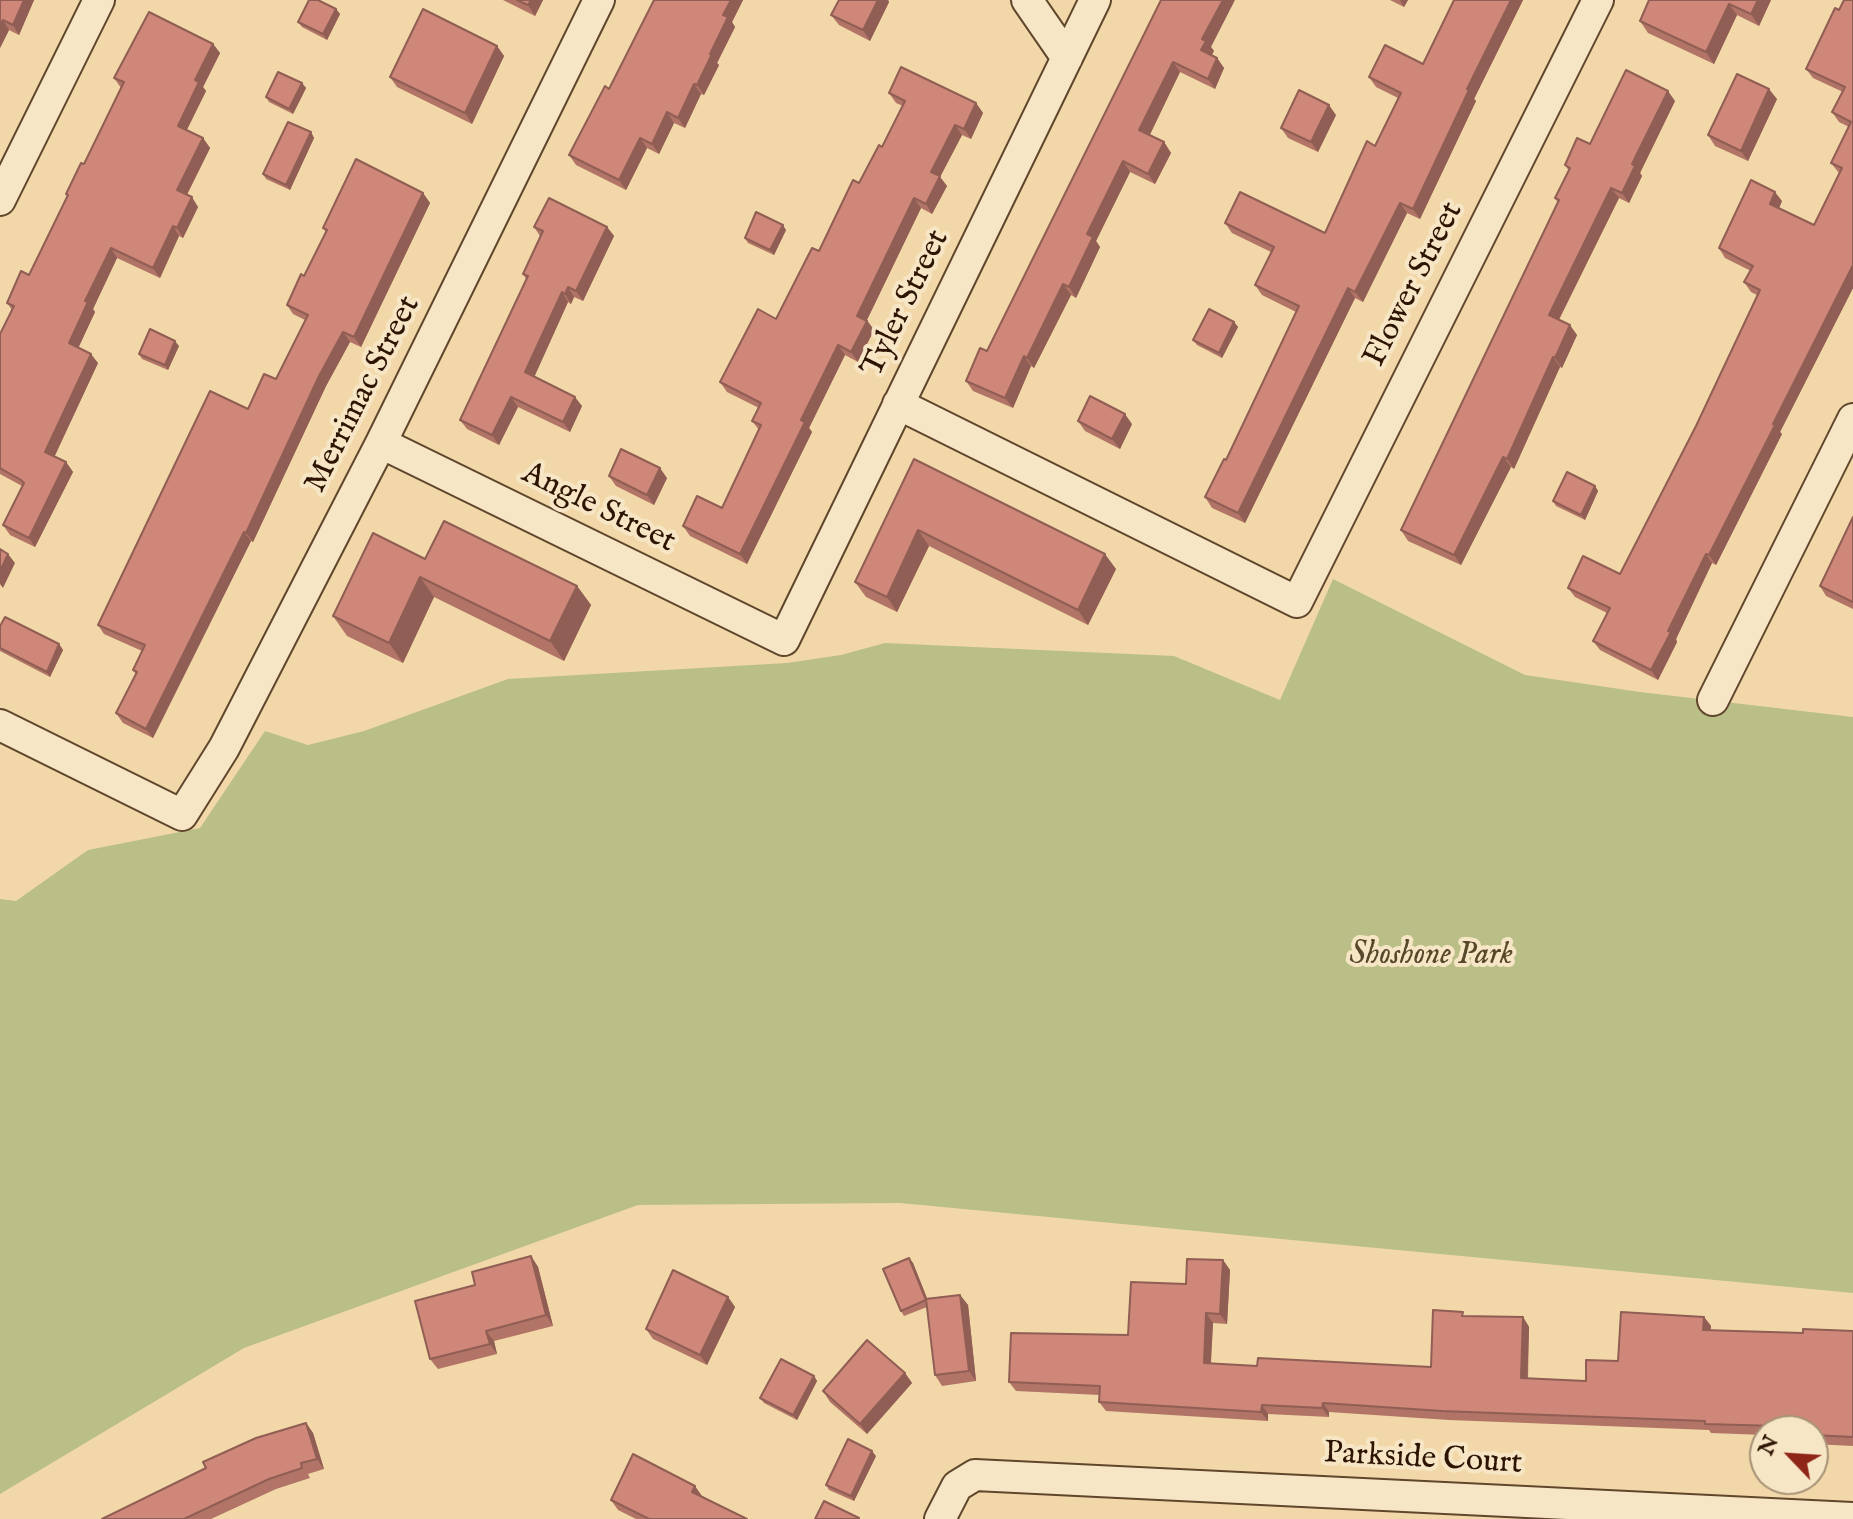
<!DOCTYPE html>
<style>
body{margin:0}
#map{position:relative;width:1853px;height:1519px;overflow:hidden;background:#f2d8a8;font-family:"IM FELL English",serif}
canvas{display:block}
.north{position:absolute;left:1749px;top:1415px;width:80px;height:80px;box-sizing:border-box;background:#f7e6c6;border:2px solid #a79278;border-radius:50%;rotate:295deg;font-size:22px;font-weight:700;line-height:32px;text-align:center;color:#2e1503}
.north::after{content:'';display:block;margin:auto;width:28px;height:36px;background:#8f2418;clip-path:polygon(50% 0,100% 100%,50% 72%,0 100%)}
</style>
<div id="map">
<canvas width="1853" height="1519"></canvas>
<div class="north">N</div>
</div>
<script>
const ctx = document.querySelector('canvas').getContext('2d');
ctx.lineJoin = 'round';
function fillPath(path, color) { ctx.fillStyle = color; ctx.fill(path, 'evenodd'); }
function strokePath(path, color, width, dash) { ctx.strokeStyle = color; ctx.lineWidth = width; ctx.lineCap = dash ? 'butt' : 'round'; ctx.setLineDash(dash || []); ctx.stroke(path); }
function drawText(font, color, halo, rows, align = 'center') {
  ctx.font = font + ' "IM FELL English",serif'; ctx.lineWidth = 8; ctx.setLineDash([]); ctx.textBaseline = 'middle'; ctx.strokeStyle = halo; ctx.fillStyle = color; for (const [text, x, y, turn = 0] of rows) {
    ctx.save(); ctx.translate(x, y); ctx.rotate((+turn || 0) * Math.PI / 180); ctx.textAlign = isNaN(turn) ? turn : align; if (halo) ctx.strokeText(text, 0, 0); ctx.fillText(text, 0, 0); ctx.restore();
  }
}
const green = new Path2D(`
 M1333,579L1525,675L1640,692L1853,717V1293L900,1203L638,1205L244,1348L0,1494V899L16,901L88,850L200,828L265,731L308,745L364,731L508,679L787,663L841,655L885,643L1174,656L1280,700Z`);
const minor = new Path2D(`
 M1027,0L1067,58
 M0,200L99,0
 M898,404L1297,602L1598,0
 M381,443L784,640L1095,0
 M1713,700L1853,419
 M0,725L182,815L224,748L381,443L599,0
 M940,1519L957,1486L975,1475L1853,1518`);
const wall = new Path2D(`
 M0,0H34L19,35L9,30L0,48Z
 M503,0H543L535,16Z
 M654,0H743L732,22L735,27L717,63L719,65L704,95L701,94L685,128L674,123L659,154L647,148L626,190L576,165L569,155L609,89Z
 M839,0H888L889,2L870,41L839,25L831,15Z
 M1161,0L1211,47L1214,51L1211,55L1217,58L1224,68L1215,89L1180,72L1149,135L1164,142L1171,153L1155,184L1130,172L1096,241L1100,247L1076,298L1071,295L1034,368L1031,366L1013,408L973,391L966,381L987,351Z
 M1390,0H1408L1404,7Z
 M1454,0H1523L1474,99L1476,101L1420,219L1407,213L1363,302L1355,298L1245,523L1212,508L1205,497L1226,460L1296,312L1262,295L1255,285L1271,252L1232,233L1225,223L1325,233L1375,146L1398,98L1376,87L1369,77L1423,64Z
 M1649,0H1771L1759,26L1737,15L1714,64L1648,33L1640,21Z
 M1853,0V288L1780,432L1782,434L1716,565L1712,563L1676,639L1677,642L1658,680L1600,650L1593,641L1607,613L1575,597L1568,588L1620,574L1696,426L1757,295L1751,292L1744,282L1751,271L1725,258L1719,248L1782,201L1779,208L1814,225L1839,173L1831,163L1849,127L1839,122L1832,112L1843,92L1813,78L1806,69L1839,10Z
 M336,9L340,14L327,40L302,27L298,22Z
 M213,44L220,53L203,87L206,91L187,130L203,138L210,148L187,195L198,207L183,238L179,236L160,278L117,258L93,309L95,312L78,348L98,363L54,457L66,462L73,472L35,547L10,535L3,525L22,486L0,474V334L12,310L7,303L29,275L67,196L66,194L84,164L121,88L114,78Z
 M497,46L504,56L472,124L397,87L390,77Z
 M302,83L306,88L293,114L269,102L266,97Z
 M889,93L976,103L983,113L971,139L962,135L940,177L947,186L932,214L921,208L867,320L874,330L858,362L845,355L809,428L812,432L747,564L690,536L683,526L722,508L759,430L752,421L759,408L727,392L720,382L776,319L882,147L903,106L896,103Z
 M1777,99L1748,161L1715,146L1708,135Z
 M1675,101L1640,173L1642,176L1629,203L1619,198L1559,320L1577,335L1562,368L1560,367L1514,469L1511,467L1461,565L1408,541L1401,530L1558,203L1555,198L1569,171L1565,165L1590,144Z
 M1336,115L1318,152L1288,138L1281,128Z
 M311,132L314,138L290,190L266,179L263,174Z
 M423,193L430,203L361,347L350,342L326,386L253,542L251,541L153,738L123,723L116,713L136,674L133,670L142,651L104,634L98,625L248,409L276,379L305,320L293,314L287,305L304,276L326,232L323,228Z
 M534,227H607L614,236L583,301L574,297L571,304L568,302L534,377L582,406L570,432L518,407L499,445L467,429L460,420L526,279L523,274L540,236Z
 M786,230L774,255L748,243L745,238Z
 M1234,322L1238,327L1222,358L1197,345L1193,340Z
 M179,346L168,370L142,359L139,354Z
 M1078,421L1132,424L1120,449L1085,431Z
 M914,459L1116,569L1088,625L929,546L897,612L866,597L855,582Z
 M609,476L667,478L654,505L616,486Z
 M1595,486L1598,491L1585,520L1556,506L1553,501Z
 M1853,517V609L1826,596L1820,586Z
 M425,559L577,586L591,605L564,661L434,597L403,663L347,636L333,616Z
 M0,626L59,644L63,650L50,677L0,651Z
 M531,1256L538,1267L553,1326L494,1341L497,1354L438,1369L430,1359L475,1285Z
 M909,1258L913,1263L927,1298L960,1295L968,1305L976,1381L942,1386L935,1375L927,1307L904,1316L901,1311Z
 M1223,1260L1230,1270L1227,1324L1213,1323L1211,1364L1257,1366L1431,1367L1466,1316L1523,1317L1529,1327L1528,1379L1586,1381L1618,1361L1704,1317L1711,1326L1710,1330L1803,1333L1853,1331V1446L1813,1444V1431H1765V1435L1711,1433L1709,1430L1449,1420L1329,1412V1417L1268,1414V1421L1106,1411L1099,1402L1100,1395L1016,1391L1009,1382L1128,1335L1186,1284Z
 M728,1297L735,1307L707,1365L653,1339L646,1329Z
 M905,1373L912,1383L867,1434L830,1402L823,1391Z
 M814,1376L817,1381L797,1420L764,1403L760,1398Z
 M306,1423L313,1433L324,1469L308,1474L310,1478L276,1489L211,1519H102Z
 M876,1456L854,1501L829,1490L826,1485Z
 M702,1496L747,1519H636L618,1510L611,1500Z`);
const shadedWall = new Path2D(`
 M24,0H34L19,35L13,25Z
 M531,0H543L535,16L528,5Z
 M731,0H743L732,22L735,27L717,63L719,65L704,95L697,85L723,15Z
 M878,0H888L889,2L870,41L863,30Z
 M1223,0H1235L1211,47L1214,51L1209,61L1201,50L1202,39Z
 M1400,0H1408L1404,7Z
 M1511,0H1523L1474,99L1476,101L1420,219L1413,209L1467,89Z
 M1758,0H1771L1759,26L1751,14Z
 M1729,4L1737,15L1714,64L1706,52Z
 M336,9L340,14L327,40L323,34Z
 M3,20L9,30L0,48V25Z
 M213,44L220,53L203,87L206,91L184,135L178,126L195,80Z
 M497,46L504,56L472,124L465,113Z
 M1217,58L1224,68L1215,89L1208,79Z
 M1173,62L1180,72L1147,141L1139,130Z
 M302,83L306,88L293,114L289,109Z
 M694,84L701,94L685,128L678,118Z
 M1769,89L1777,99L1748,161L1741,151Z
 M1668,91L1675,101L1640,173L1642,176L1629,203L1622,193L1632,164Z
 M976,103L983,113L971,139L964,129Z
 M1329,105L1336,115L1318,152L1311,142Z
 M667,112L674,123L659,154L652,144Z
 M955,125L962,135L940,177L947,186L932,214L926,204L931,172Z
 M311,132L314,138L290,190L286,185Z
 M203,138L210,148L184,200L177,190Z
 M640,138L647,148L626,190L619,180Z
 M1164,142L1171,153L1155,184L1148,174Z
 M1123,161L1130,172L1096,241L1100,247L1076,298L1069,287L1087,234Z
 M1611,188L1619,198L1556,325L1549,315Z
 M1775,192L1782,201L1777,213L1770,204Z
 M423,193L430,203L361,347L354,337Z
 M192,197L198,207L183,238L177,228Z
 M914,198L921,208L864,326L857,316Z
 M1400,203L1407,213L1363,302L1355,292Z
 M783,225L786,230L774,255L770,250Z
 M173,226L179,236L160,278L153,268Z
 M607,227L614,236L583,301L576,291Z
 M111,248L117,258L93,309L95,312L76,353L69,343L85,301Z
 M1853,265V288L1780,432L1782,434L1716,565L1709,555L1773,424Z
 M1063,284L1071,295L1034,368L1027,358Z
 M568,287L574,297L571,304L565,294Z
 M1348,288L1355,298L1245,523L1238,513Z
 M562,292L568,302L532,382L525,372Z
 M867,321L874,330L858,362L851,352Z
 M1234,322L1238,327L1222,358L1219,353Z
 M1570,325L1577,335L1562,368L1555,358Z
 M343,332L350,342L326,386L253,542L246,533L319,376Z
 M175,341L179,346L168,370L165,365Z
 M838,345L845,355L809,428L812,432L747,564L740,554L801,420Z
 M91,354L98,363L52,462L45,452Z
 M1024,356L1031,366L1013,408L1005,398Z
 M1553,357L1560,367L1514,469L1507,459Z
 M511,397L518,407L499,445L492,435Z
 M575,397L582,406L570,432L563,422Z
 M1125,414L1132,424L1120,449L1112,439Z
 M1503,457L1511,467L1461,565L1454,555Z
 M66,462L73,472L35,547L29,538Z
 M660,468L667,478L654,505L647,495Z
 M1595,486L1598,491L1585,520L1581,515Z
 M918,530L929,546L897,612L887,597Z
 M244,532L251,541L153,738L146,729Z
 M8,554L15,563L3,588L0,584V571Z
 M1105,554L1116,569L1088,625L1078,610Z
 M1706,554L1712,563L1676,639L1677,642L1658,680L1651,670Z
 M420,577L434,597L403,663L389,643Z
 M577,586L591,605L564,661L550,641Z
 M59,644L63,650L50,677L47,672Z
 M531,1256L538,1267L553,1326L546,1315Z
 M909,1258L913,1263L930,1306L926,1300Z
 M1223,1260L1230,1270L1227,1324L1220,1314Z
 M960,1295L968,1305L976,1381L969,1371Z
 M728,1297L735,1307L707,1365L700,1355Z
 M1206,1313L1213,1323L1210,1373L1204,1363Z
 M1523,1317L1529,1327L1527,1388L1521,1378Z
 M1704,1317L1711,1326L1710,1339L1703,1330Z
 M486,1331L494,1341L497,1354L490,1344Z
 M905,1373L912,1383L867,1434L860,1424Z
 M814,1376L817,1381L797,1420L793,1415Z
 M1323,1403L1329,1412V1417L1322,1408Z
 M1262,1405L1268,1414V1421L1261,1412Z
 M306,1423L313,1433L324,1469L317,1459Z
 M872,1451L876,1456L854,1501L851,1496Z
 M695,1486L702,1496L699,1502L692,1492Z`);
const building = new Path2D(`
 M0,0H24L13,25L3,20L0,25Z
 M309,0H318L336,9L323,34L298,22Z
 M517,0H531L528,5Z
 M654,0H731L723,15L728,17L710,54H712L697,85L694,84L678,118L667,112L652,144L640,138L619,180L569,155L605,86L609,89Z
 M839,0H878L863,30L831,15Z
 M1161,0H1223L1202,39L1206,41L1201,50L1217,58L1208,79L1173,62L1139,130L1164,142L1148,174L1123,161L1087,234L1093,237L1069,287L1063,284L1027,358L1024,356L1005,398L966,381L980,348L987,351Z
 M1454,0H1511L1467,89L1469,90L1413,209L1400,203L1355,292L1348,288L1238,513L1205,497L1224,459L1226,460L1299,306L1255,285L1274,247L1225,223L1240,192L1325,233L1367,141L1375,146L1401,93L1369,77L1385,45L1423,64Z
 M1649,0H1758L1751,14L1729,4L1706,52L1640,21Z
 M1844,0H1853V265L1773,424L1775,425L1709,555L1706,554L1668,631L1671,632L1651,670L1593,641L1610,608L1568,588L1583,556L1620,574L1696,426L1760,290L1744,282L1753,266L1719,248L1751,180L1775,192L1770,204L1814,225L1842,168L1831,163L1851,122L1832,112L1845,87L1806,69L1835,8L1839,10Z
 M423,9L497,46L465,113L390,77Z
 M149,12L213,44L195,80L199,82L178,126L203,138L177,190L192,197L177,228L173,226L153,268L111,248L85,301L88,302L69,343L91,354L45,452L66,462L29,538L3,525L24,483L21,480L0,468V334L14,306L7,303L21,271L29,275L68,195L66,194L81,163L84,164L124,82L114,78Z
 M901,67L976,103L964,129L955,125L931,172L940,176L926,204L914,198L857,316L867,321L851,352L838,345L801,420L805,422L740,554L683,526L697,496L722,508L761,425L752,421L761,403L720,382L758,309L776,319L812,248L819,251L853,180L859,183L879,145L882,147L905,101L889,93Z
 M1626,70L1668,91L1632,164L1635,166L1622,193L1611,188L1549,315L1570,325L1555,358L1553,357L1507,459L1503,457L1454,555L1401,530L1559,200L1555,198L1570,168L1565,165L1577,138L1590,144Z
 M278,72L302,83L289,109L266,97Z
 M1737,74L1769,89L1741,151L1708,135Z
 M1299,90L1329,105L1311,142L1281,128Z
 M288,122L311,132L286,185L263,174Z
 M356,159L423,193L354,337L343,332L319,376L246,533L244,532L146,729L116,713L137,672L133,670L145,645L98,625L210,391L248,409L264,374L276,379L308,315L287,305L301,274L304,276L327,230L323,228Z
 M549,198L607,227L576,291L568,287L565,294L562,292L525,372L575,397L563,422L511,397L492,435L460,420L528,276L523,274L543,231L534,227Z
 M756,212L783,225L770,250L745,238Z
 M1209,309L1234,322L1219,353L1193,340Z
 M150,329L175,341L165,365L139,354Z
 M1090,396L1125,414L1112,439L1078,421Z
 M621,449L660,468L647,495L609,476Z
 M914,459L1105,554L1078,610L918,530L887,597L855,582Z
 M1567,472L1595,486L1581,515L1553,501Z
 M1853,517V602L1820,586Z
 M444,521L577,586L550,641L420,577L389,643L333,616L373,533L425,559Z
 M0,549L8,554L0,571Z
 M5,617L59,644L47,672L0,648V626Z
 M531,1256L546,1315L486,1331L490,1344L430,1359L415,1301L475,1285L472,1272Z
 M909,1258L926,1300L901,1311L883,1269Z
 M1187,1259L1223,1260L1220,1314L1206,1313L1204,1363L1257,1366L1258,1358L1431,1367L1433,1310L1463,1312L1462,1316L1523,1317L1521,1378L1586,1381V1360L1618,1361L1621,1312L1704,1317L1703,1330L1803,1333V1329L1853,1331V1437L1813,1435V1431H1778V1426L1705,1424V1421L1442,1411L1323,1403L1322,1408L1262,1405L1261,1412L1099,1402L1100,1386L1009,1382L1011,1333L1128,1335L1131,1282L1186,1284Z
 M673,1270L728,1297L700,1355L646,1329Z
 M960,1295L969,1371L935,1375L926,1299Z
 M867,1340L905,1373L860,1424L823,1391Z
 M781,1359L814,1376L793,1415L760,1398Z
 M306,1423L317,1459L301,1463L302,1468L269,1479L184,1519H102L206,1468L203,1462L256,1438Z
 M848,1439L872,1451L851,1496L826,1485Z
 M633,1454L695,1486L692,1492L747,1519H649L611,1500Z
 M824,1501L859,1518V1519H815Z`);
const streetNames = [
 ["Flower Street",1415,285,-63],
 ["Tyler Street",907,304,-64],
 ["Merrimac Street",364,395,-63],
 ["Angle Street",598,509,26],
 ["Parkside Court",1423,1460,3]
];
const parkNames = [
 ["Shoshone Park",1431,956]
];
fillPath(green, '#babf88');
strokePath(minor, '#5f462c', 34);
strokePath(minor, '#f7e6c6', 30);
fillPath(wall, '#b17467');
fillPath(shadedWall, '#905e54');
fillPath(building, '#ce8778');
strokePath(building, '#905e54', 2);
drawText('32px', '#2e1503', '#f7e6c6', streetNames);
drawText('italic 32px', '#58482b', '#f7e6c6', parkNames);
</script>
